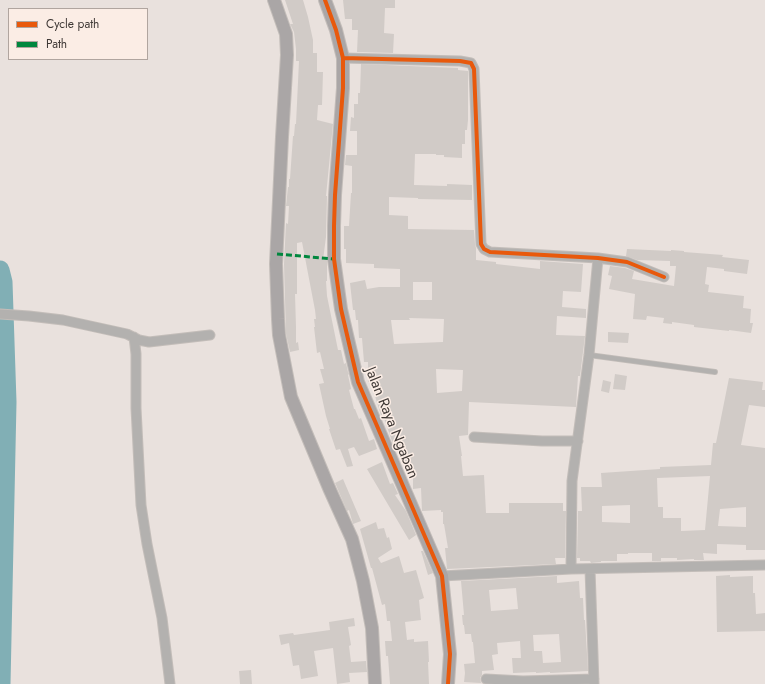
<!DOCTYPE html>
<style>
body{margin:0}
#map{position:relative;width:765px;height:684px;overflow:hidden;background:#e9e1dd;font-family:Jost,sans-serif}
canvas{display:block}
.legend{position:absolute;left:8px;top:8px;width:140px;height:52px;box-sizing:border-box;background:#fbede5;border:1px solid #b0a59f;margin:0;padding:5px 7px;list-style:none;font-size:12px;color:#3f3936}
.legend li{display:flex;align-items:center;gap:8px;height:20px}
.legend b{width:20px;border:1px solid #b0a59f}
</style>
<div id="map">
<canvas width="765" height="684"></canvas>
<ul class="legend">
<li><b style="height:5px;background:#e8590c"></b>Cycle path</li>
<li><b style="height:5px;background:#00873e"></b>Path</li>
</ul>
</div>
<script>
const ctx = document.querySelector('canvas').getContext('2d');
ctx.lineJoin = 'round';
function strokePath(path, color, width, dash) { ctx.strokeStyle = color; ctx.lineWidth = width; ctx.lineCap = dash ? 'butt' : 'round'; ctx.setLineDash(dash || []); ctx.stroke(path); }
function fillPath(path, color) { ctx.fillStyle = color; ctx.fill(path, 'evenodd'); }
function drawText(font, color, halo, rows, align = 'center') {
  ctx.font = font + ' Jost,sans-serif'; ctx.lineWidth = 3; ctx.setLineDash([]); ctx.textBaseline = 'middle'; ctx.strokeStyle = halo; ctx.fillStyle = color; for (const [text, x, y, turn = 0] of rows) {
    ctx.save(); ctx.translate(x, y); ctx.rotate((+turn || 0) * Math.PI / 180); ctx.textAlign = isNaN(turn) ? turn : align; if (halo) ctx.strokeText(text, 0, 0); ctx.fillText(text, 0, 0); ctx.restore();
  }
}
const river = new Path2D(`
 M0,270L3,282L7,402L1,684`);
const building = new Path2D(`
 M285,0H303L308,17L313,40V53H317V72H323L322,105H318L317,120L333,124L326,196H327L326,237L323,260H327V281H326L327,296L338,350H341L344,364L346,363L348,372L349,374L348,375L351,389L349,390L354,409H355L359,419L361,418L369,441L374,439L377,449L359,456L354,447L348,449L353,466L347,467L340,449L336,450L329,429H330L326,416L319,384L324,383L320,369H324L320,352L317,353L314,327H315L314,319H316L315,310L302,242L297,243V294H295L296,327V343L298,342L299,350L290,352L286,334L284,264L286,223L288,224L289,206H286L288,187H289V179H290L293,136H294L295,124H296L299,61H296V49L294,32L290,24H293Z
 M343,0H395V8H385L384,33L394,34L393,53L357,52L358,30H352V19H345Z
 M361,64L458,68V70L468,71V120L467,130H465V144H462V158L444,157V155H436V154H415L414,185L447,186V184L472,185V200L418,199V198L389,197V215L408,216V229L474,230L475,244L476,248V260L496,262V264L540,269V261L583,264L581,292L563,291L562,307L586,309V318L557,316L556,335L585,336L580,376H578L576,407L469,402L468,435L459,436L462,456H461L463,476L484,475L486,513H509V503H563V511H566L565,558H555L556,564L447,569L445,548H448L444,524H443V512H441V510L422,511L421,488L413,489V465L405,467L399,446L394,447L383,415H381L375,396L374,381L368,382V362H364L362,338H359L358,320H356L355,310H353L350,283L365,280L367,289L379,287H400V269L374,268V264L346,263V249H344V226H349L351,193H352V166L345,165L346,155H357V131H350L351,117L354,118V104H358V93H360ZM413,282H432V300H413ZM409,318L444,319L443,342L394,344L391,320H410ZM436,369L463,370L462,391L437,393Z
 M627,249L671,251V250L684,251V252L723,255L722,257L749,260L747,274L724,271V269L707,267L705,284L709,285L708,292L744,296L743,308L751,309L750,323H753L751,333L729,330V331L694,327V325L672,322V324L663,323L664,318L647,316L646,320L633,319L635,294L609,289L612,276L608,275L610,266L625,268L634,271L632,279L674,286L676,266H670V261L637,260L626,256Z
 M608,332L629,333L628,343L608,342Z
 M615,374L627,376L625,390L613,389Z
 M729,378L763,382L762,390H765V407L749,405L741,445L765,448V550H746V545L717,544V554L703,553L704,560H694V559L677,560V558H661V561H652V553H628V554H617V561H601V562L591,563L590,561H580V558H577L578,511H582L581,487H602L601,473L660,469V467L711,465L713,443H716ZM710,476L705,530L681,531V518H663V507H658L657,478ZM630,505V523L602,522V506ZM746,507V527L718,526L720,509Z
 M603,380L611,382L609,393L601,391Z
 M382,462L390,484L393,483L398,494L395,495L406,511L416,535L409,540L367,469Z
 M343,479L361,521L353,524L349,510L347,511L336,485L335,483Z
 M376,522L378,529L384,528L387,538L389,537L392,549L378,558L381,563L399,556L404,573L416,570L424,598L419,600L421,620L405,622L407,640L414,639V642L428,641L429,662H428L429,684H390L388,656H386L385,641H392L390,621H387L385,604L382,605L372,568H371L360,529Z
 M421,551H423L433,573L428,575Z
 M730,575V577L753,576V593H755L756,614L765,613V631L717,632L716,576Z
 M557,576V583L579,581L580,598H583L584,620H585L588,671L550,673V672L536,673V672L513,673L512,658H521L520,641L497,643L498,654L492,655L494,670L482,671V675L480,678L481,683L464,682L465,673L464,664L475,663L473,642H472L471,634H465L464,625H463L462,615H464L461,581ZM516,588L518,609L491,611L489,590ZM559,634L561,662L543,663L542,651H534L533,635Z
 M354,618L355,626L348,627L351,645L349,646L351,662L366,661L367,672L349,673L350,682L337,684L333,648L314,651L318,676L301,679L299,665L293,666L289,643L281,645L279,635L293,633L294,635L330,630L329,622Z
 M251,670L252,684H240L239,671Z`);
const lane = new Path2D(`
 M589,355L715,372`);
const street = new Path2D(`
 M343,58L460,61L471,63L474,69L481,244L484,249L490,252L598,258L627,262L664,277
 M0,314L29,316L63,320L127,334L139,340L149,342L210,335
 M134,337L136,354V408L141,505L147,544L162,618L170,684
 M474,437L542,441H578
 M571,569L572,481L589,355L598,258
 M590,569L594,684
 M442,576L571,569L765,565
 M486,679L523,681L594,679`);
const secondary = new Path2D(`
 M274,0L286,34L287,55L282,137L276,264L278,319L279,335L291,397L329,488L352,539L363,581L372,628L375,684
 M325,0L336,30L343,58V88L335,195L334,226V259L341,309L358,382L442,576L450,654L448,684`);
const quiet = new Path2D(`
 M277,254L334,259`);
const cycleway = new Path2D(`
 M325,0L336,30L343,58V88L335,195L334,226V259L341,309L358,382L442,576L450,654L448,684
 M343,58L460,61L471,63L474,69L481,244L484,249L490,252L598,258L627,262L664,277`);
const streetNames = [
 ["Jalan Raya Ngaban",391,423,68]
];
strokePath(river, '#81afb5', 19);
fillPath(building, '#d1cbc7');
strokePath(lane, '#c3bdb9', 6);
strokePath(street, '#c3bdb9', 11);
strokePath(secondary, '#c3bdb9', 14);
strokePath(lane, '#b3b1af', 4.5);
strokePath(street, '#b3b1af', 9);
strokePath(secondary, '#aaa6a6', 12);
strokePath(quiet, '#00873e', 3, [6, 3]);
strokePath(cycleway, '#e8590c', 4);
drawText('15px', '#3f3936', '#fbede5', streetNames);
</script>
